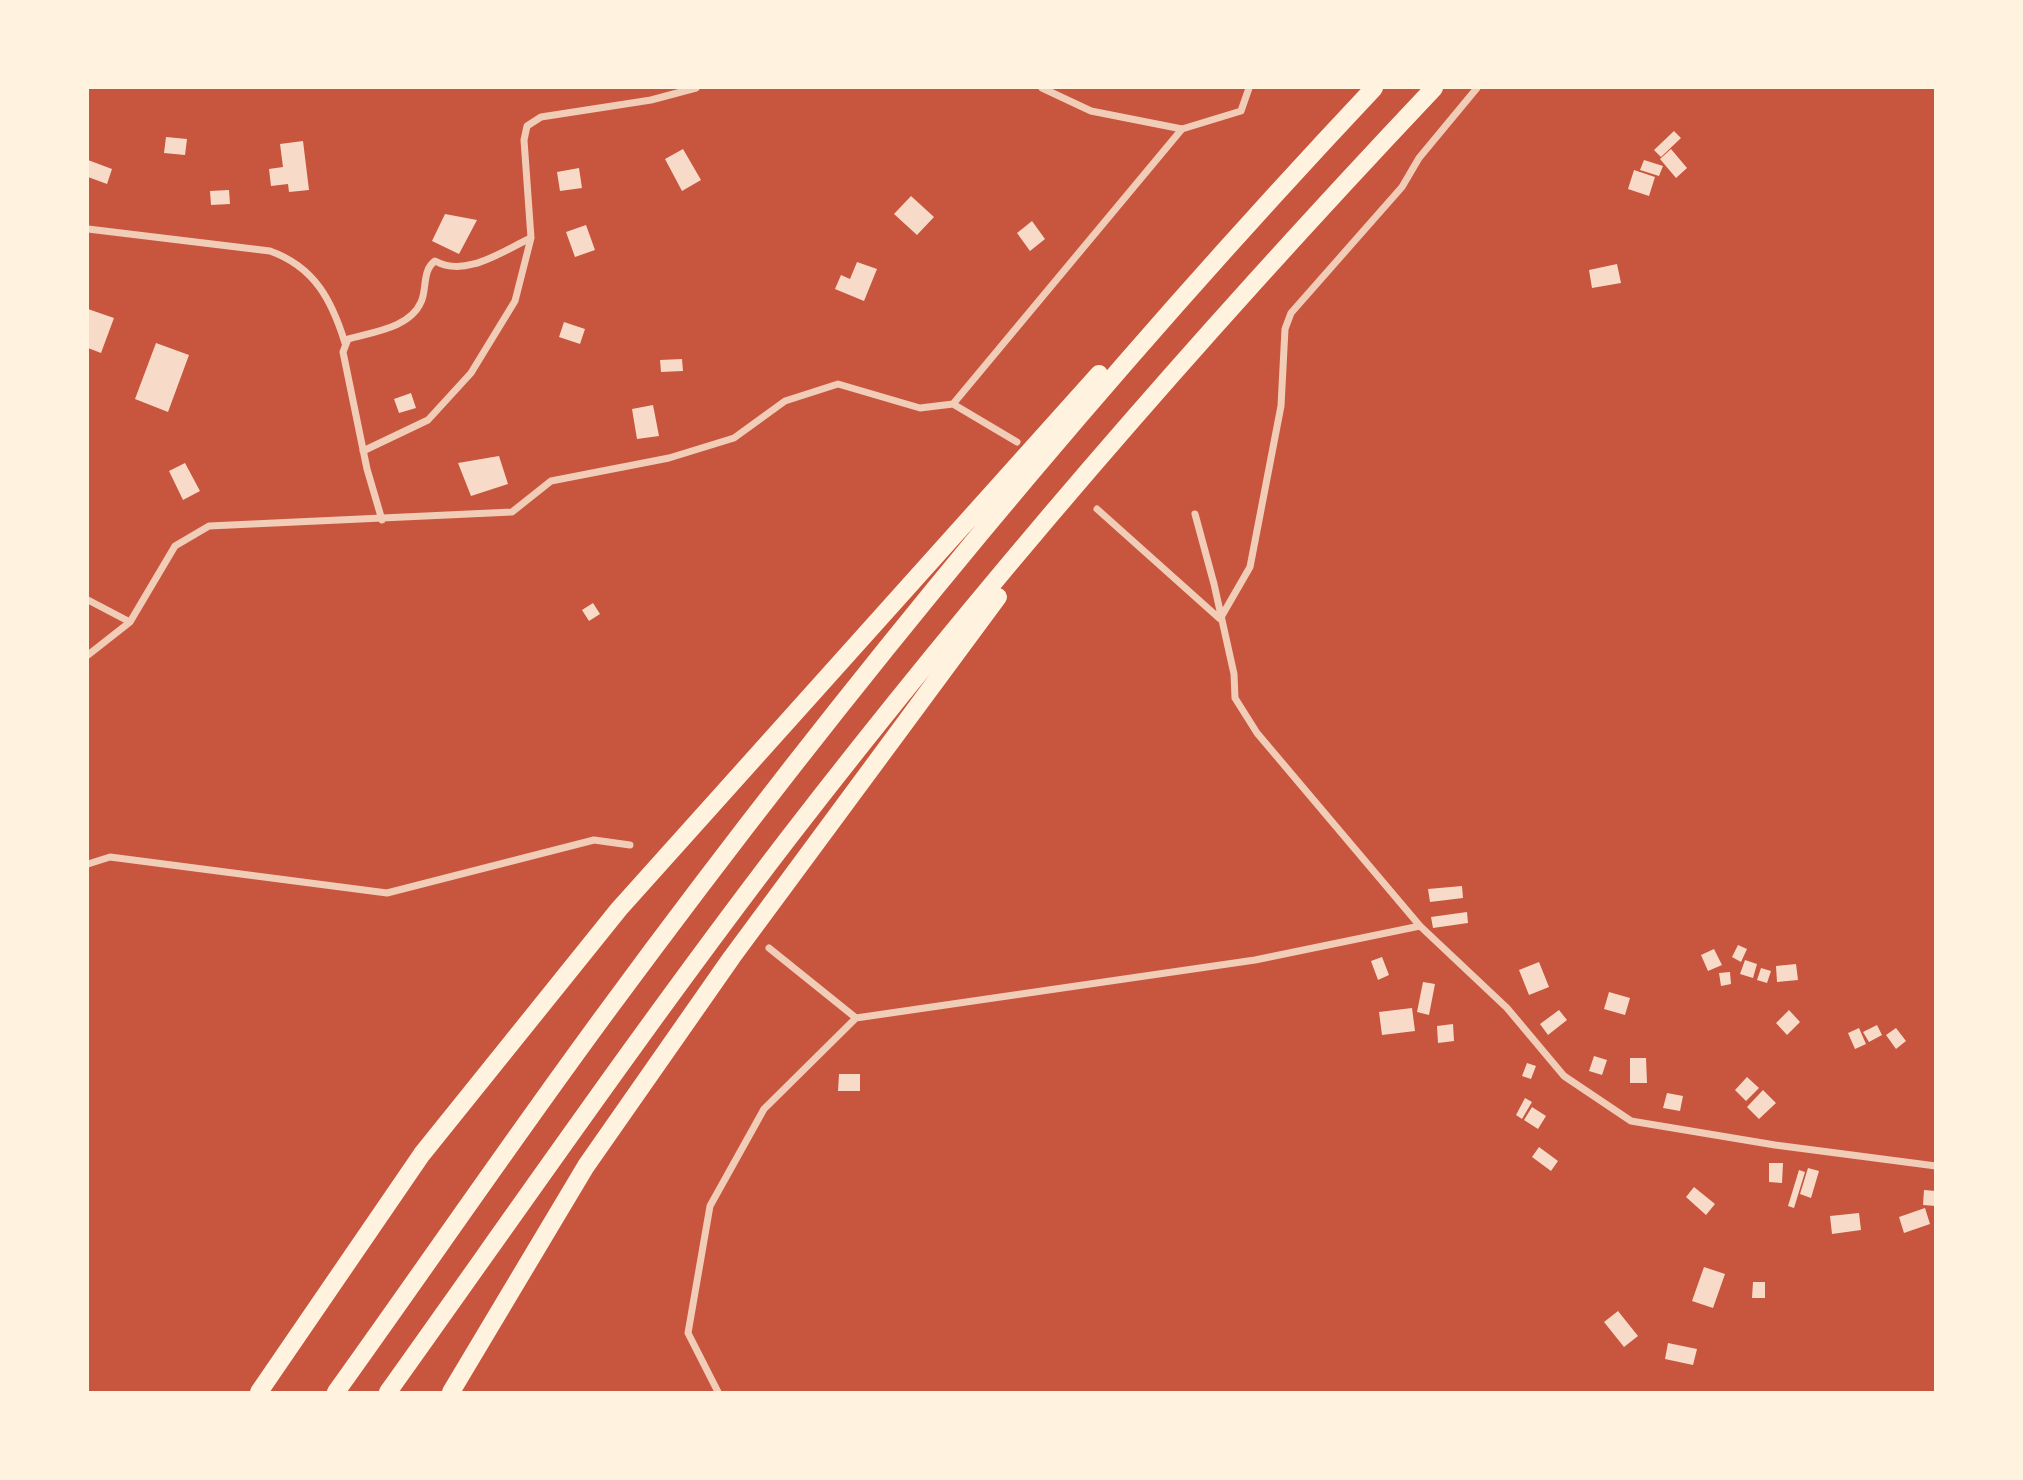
<!DOCTYPE html>
<style>
body{margin:0}
#map{position:relative;width:2023px;height:1480px;overflow:hidden;background:#c8553d;font-family:"DM Sans",sans-serif}
canvas{display:block}
.frame{position:absolute;inset:0;border:89px solid #fff3e0;pointer-events:none}
</style>
<div id="map">
<canvas width="2023" height="1480"></canvas>
<div class="frame"></div>
</div>
<script>
const ctx = document.querySelector('canvas').getContext('2d');
ctx.lineJoin = 'round';
function fillPath(path, color) { ctx.fillStyle = color; ctx.fill(path, 'evenodd'); }
function strokePath(path, color, width, dash) { ctx.strokeStyle = color; ctx.lineWidth = width; ctx.lineCap = dash ? 'butt' : 'round'; ctx.setLineDash(dash || []); ctx.stroke(path); }
const building = new Path2D(`
 M1674,131L1681,138L1661,157L1654,150Z
 M166,137L187,139L185,155L164,153Z
 M303,141L309,190L289,192L288,184L271,186L269,169L283,167L280,144Z
 M683,149L701,180L682,191L665,159Z
 M1671,149L1687,168L1676,178L1660,159Z
 M88,160L112,169L107,184L88,177Z
 M1644,160L1663,166L1659,176L1640,170Z
 M579,168L582,188L560,191L557,172Z
 M1634,170L1655,177L1649,196L1628,189Z
 M229,190L230,204L211,205L210,191Z
 M911,196L934,217L917,235L894,214Z
 M445,214L477,220L459,254L432,241Z
 M1032,221L1045,239L1030,251L1017,233Z
 M586,225L595,250L575,257L566,232Z
 M857,262L877,269L864,301L835,289L841,275L850,279Z
 M1617,264L1621,283L1592,288L1589,270Z
 M88,309L114,318L101,353L88,348Z
 M564,322L585,329L580,344L559,337Z
 M156,343L189,355L168,412L135,399Z
 M682,359L683,371L661,372L660,360Z
 M411,393L416,408L399,413L394,399Z
 M653,405L659,436L637,439L632,409Z
 M499,456L508,484L471,496L458,463Z
 M185,463L200,491L183,500L169,471Z
 M593,603L600,614L589,621L582,610Z
 M1462,886L1463,898L1430,902L1428,889Z
 M1467,912L1468,923L1433,928L1431,917Z
 M1738,945L1747,949L1741,962L1732,957Z
 M1714,949L1722,965L1708,971L1701,955Z
 M1382,957L1389,975L1378,980L1371,961Z
 M1745,960L1757,964L1753,978L1740,974Z
 M1539,962L1549,987L1529,995L1519,970Z
 M1796,964L1798,980L1777,982L1776,966Z
 M1761,968L1771,971L1767,983L1757,980Z
 M1730,972L1731,984L1721,986L1719,973Z
 M1423,982L1435,984L1429,1015L1417,1012Z
 M1609,992L1630,998L1625,1015L1604,1009Z
 M1412,1008L1415,1031L1382,1035L1379,1012Z
 M1559,1010L1567,1020L1548,1035L1540,1024Z
 M1789,1010L1800,1022L1787,1035L1776,1023Z
 M1453,1024L1454,1041L1438,1043L1437,1026Z
 M1877,1025L1882,1035L1869,1042L1863,1032Z
 M1859,1028L1866,1044L1855,1049L1848,1033Z
 M1896,1028L1906,1041L1896,1049L1886,1035Z
 M1594,1056L1607,1060L1602,1075L1589,1071Z
 M1630,1058H1646L1647,1083H1630Z
 M1527,1063L1536,1066L1531,1079L1522,1076Z
 M839,1074H860V1091H838Z
 M1747,1077L1759,1088L1746,1101L1735,1090Z
 M1763,1090L1776,1103L1759,1119L1747,1107Z
 M1667,1093L1683,1096L1680,1111L1663,1108Z
 M1525,1098L1532,1102L1522,1119L1516,1115Z
 M1532,1107L1546,1116L1538,1129L1524,1120Z
 M1539,1147L1558,1161L1551,1171L1532,1157Z
 M1769,1163H1783L1782,1183L1769,1182Z
 M1808,1168L1819,1171L1811,1198L1800,1194Z
 M1799,1170L1805,1172L1794,1208L1788,1206Z
 M1694,1187L1715,1204L1706,1215L1686,1197Z
 M1924,1190L1936,1191V1206L1923,1205Z
 M1925,1208L1930,1224L1904,1233L1899,1217Z
 M1859,1213L1861,1230L1832,1234L1830,1216Z
 M1704,1267L1725,1274L1713,1308L1692,1301Z
 M1753,1282H1765V1298H1752Z
 M1618,1311L1638,1336L1624,1347L1604,1322Z
 M1668,1343L1697,1349L1693,1365L1665,1359Z`);
const minor = new Path2D(`
 M1042,88L1091,111L1182,129L1241,111L1249,88
 M88,229L270,251C315,267 332,301 345,343
 M953,404L1182,129
 M363,451L428,420L471,373L515,301L531,238
 M1097,509L1220,619L1250,567L1281,406L1285,329L1291,313L1402,187L1419,158L1477,88
 M1195,514L1214,584L1234,674L1235,698L1257,733L1420,926L1507,1008L1564,1076L1631,1121L1775,1145L1936,1166
 M382,520L367,469L343,352L348,339C372,332 410,328 421,302C427,290 422,270 435,261C466,278 502,251 531,238L524,140L527,126L541,117L651,100L696,88
 M88,600L130,622
 M88,655L130,622L175,546L209,526L512,512L551,481L669,458L734,438L785,401L838,384L920,408L953,404L1017,442
 M88,864L110,857L387,893L594,840L630,845
 M769,948L856,1018L1255,960L1420,926
 M718,1392L688,1333L710,1206L764,1109L856,1018`);
const motorway = new Path2D(`
 M259,1392L422,1154L619,909L1099,374
 M336,1392C427,1265 515,1136 608,1010C845,688 1100,379 1374,88
 M388,1392C520,1207 649,1020 787,840C989,578 1207,328 1434,88
 M451,1392L586,1166L732,957L998,597`);
fillPath(building, '#f7dbc8');
strokePath(minor, '#f1ccb7', 7);
strokePath(motorway, '#fff3e0', 18);
</script>
